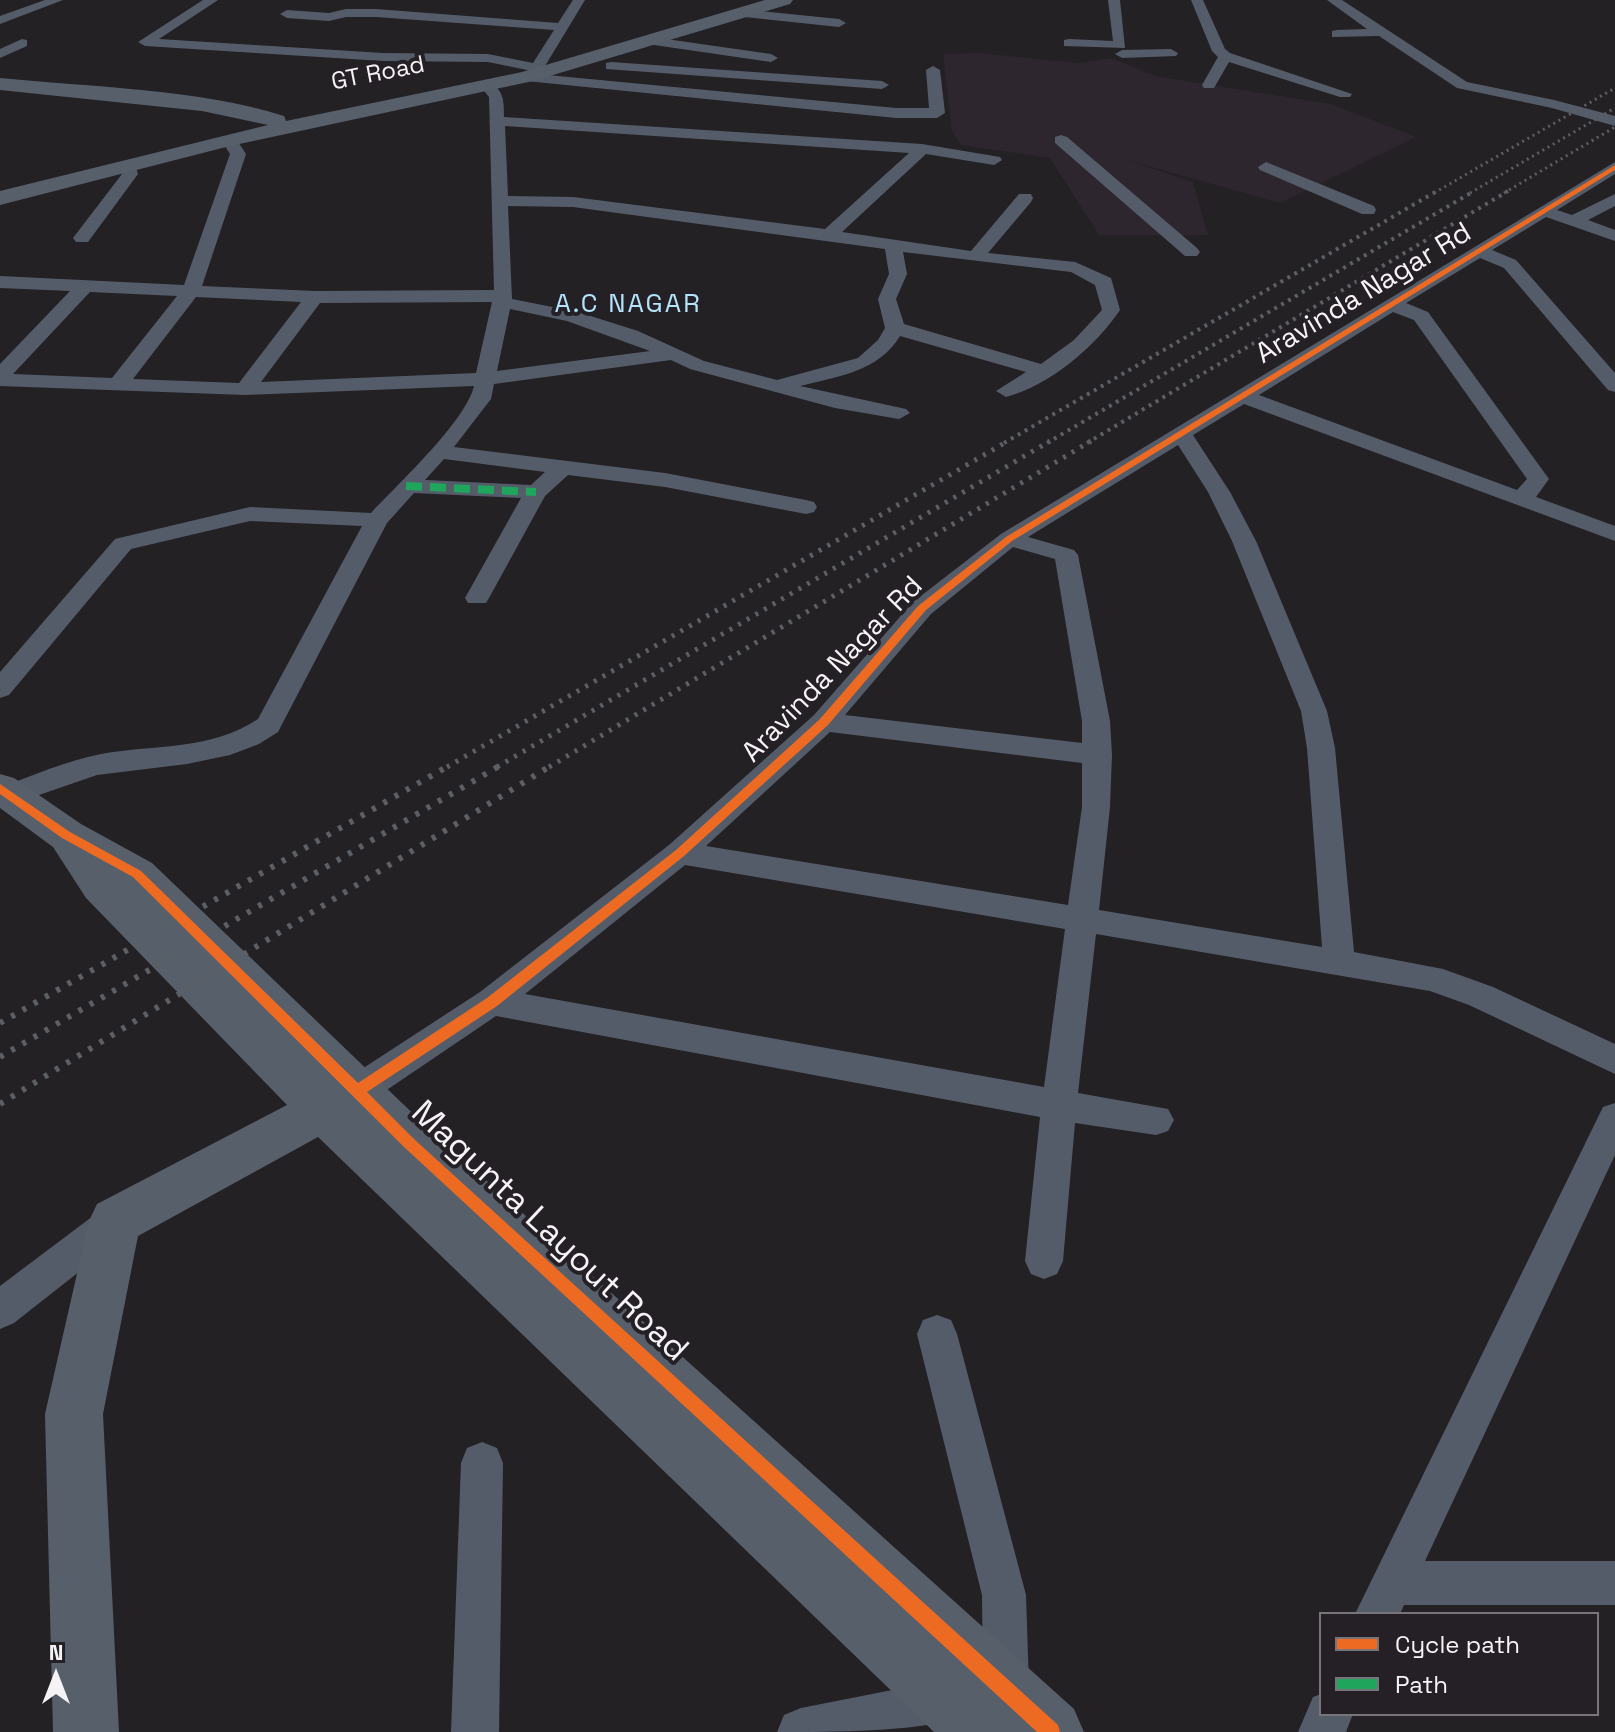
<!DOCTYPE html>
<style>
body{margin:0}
#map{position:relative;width:1615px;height:1732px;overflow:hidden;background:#232124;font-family:"Space Grotesk",sans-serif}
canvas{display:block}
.legend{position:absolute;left:1319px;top:1612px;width:280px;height:104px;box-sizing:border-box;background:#242025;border:2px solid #787479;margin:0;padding:10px 14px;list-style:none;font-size:24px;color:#f6f3f6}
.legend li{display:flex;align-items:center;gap:16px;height:40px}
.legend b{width:40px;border:2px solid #787479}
.north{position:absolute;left:16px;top:1636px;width:80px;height:80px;-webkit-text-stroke:6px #242025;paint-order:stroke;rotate:0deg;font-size:22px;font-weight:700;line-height:32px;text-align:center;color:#f6f3f6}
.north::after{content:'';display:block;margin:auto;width:28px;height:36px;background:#f6f3f6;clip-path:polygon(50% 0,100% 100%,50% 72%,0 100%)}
</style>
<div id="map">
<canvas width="1615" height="1732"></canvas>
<ul class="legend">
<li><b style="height:10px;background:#ed6a23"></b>Cycle path</li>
<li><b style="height:10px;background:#20a55d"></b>Path</li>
</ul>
<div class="north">N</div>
</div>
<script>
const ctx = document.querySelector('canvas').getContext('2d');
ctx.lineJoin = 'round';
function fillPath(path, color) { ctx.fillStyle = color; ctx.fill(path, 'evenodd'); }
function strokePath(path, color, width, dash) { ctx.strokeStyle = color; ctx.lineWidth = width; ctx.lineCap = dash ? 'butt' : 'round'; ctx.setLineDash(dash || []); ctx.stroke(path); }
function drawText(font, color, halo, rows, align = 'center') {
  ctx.font = font + ' "Space Grotesk",sans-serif'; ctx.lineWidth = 8; ctx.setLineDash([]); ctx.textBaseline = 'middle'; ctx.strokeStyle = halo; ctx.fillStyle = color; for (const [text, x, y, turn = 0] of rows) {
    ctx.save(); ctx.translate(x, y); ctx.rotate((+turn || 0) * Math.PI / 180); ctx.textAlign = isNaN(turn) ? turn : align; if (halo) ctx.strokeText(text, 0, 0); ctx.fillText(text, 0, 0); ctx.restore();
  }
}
const built = new Path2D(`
 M978,53L1079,63L1112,58L1154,76L1331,104L1416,137L1280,203L1127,160L1193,182L1208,235H1099L1050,158L961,145L952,131L943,54Z`);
const street = new Path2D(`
 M45,0H63L0,24V16Z
 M203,0H218L159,39L383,53L488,54L533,63L554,30L376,17H346L329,21L287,18L280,14L287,10L329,13L346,9H376L558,23L573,0H585L542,71L537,72L488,62L383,61L145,46L138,42Z
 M1108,0H1120L1125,48L1064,46V40L1069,39L1113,41Z
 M1191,0H1203L1225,49L1230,53L1352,94L1350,97H1340L1229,62L1214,88H1204L1202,85L1218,57L1212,51Z
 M1327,0H1342L1467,82L1554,100L1615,116V126L1552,108L1457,88L1379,36L1332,37V31L1337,30L1367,29Z
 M740,9L839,19L846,23L839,27L735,16V10Z
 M652,37L771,54L778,58L771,62L647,44V38Z
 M22,39L27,40V46L0,58V49Z
 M1171,49L1178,53L1176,56L1122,58L1115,54L1122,50Z
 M611,62L882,81L889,85L882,89L606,69V63Z
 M933,66L940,70L945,113L937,118H896L526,81L519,77L526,73L896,108H929L926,70Z
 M488,83C504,88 504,102 504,117L922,144L1000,157L1002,160L994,165L926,154L842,232L971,251L1019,194H1031L1033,198L1031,202L988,253L1075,262L1111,278L1120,310C1096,346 1049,386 1006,397L996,391L1026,372L900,336C878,372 839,376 800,386L906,409L910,413L899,419L835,408L690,369L671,360L494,384L491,399L454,447L665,473L806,500L814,502L817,507L814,512L806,514L665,487L568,475L545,496L489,598L486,603H468L465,598L521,498L414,493L387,523L278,732L259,744L230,755L187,764L97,775L10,805L0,802V788C33,775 66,761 101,754C156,744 210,751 258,719L362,526L250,521L131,549L9,695L0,698V672L115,539L250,507L371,513C397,485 466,421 474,386L245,395L0,386V364L70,291L0,288V276L184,285L230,154L221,140L229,135L235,137L246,154L202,286L315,291L494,290L489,97L481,87ZM505,126L909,153L825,229L573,197L508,196ZM508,206L573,207L885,249L889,274L878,299L885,328L878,340L858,358L777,380L704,361L638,331L578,312L512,299ZM903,252L1071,272L1095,285L1102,310L1074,340L1041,364L904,324L896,299L907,274ZM90,292L177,296L112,378L13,374ZM196,297L301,302L239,383L133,379ZM492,302L476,373L261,382L320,303ZM510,309L567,321L650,351L497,371ZM444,459L545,472L531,485L425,480Z
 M1061,135L1067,137L1197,248L1200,252L1197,256H1185L1055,143V137Z
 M128,160L134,162L138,174L88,242H76L73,238L122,174L120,165Z
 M1266,162L1374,206L1376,210L1374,214H1362L1260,170L1258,167Z
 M1615,162V174L1557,210L1572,215L1615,194V206L1588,220L1615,230V241L1546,217L1492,250L1516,260L1615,373V392L1608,390L1504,268L1480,258L1406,303L1428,312L1549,479L1536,497L1615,526V541L1244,404L1193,435L1230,492L1256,541L1327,711L1335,748L1354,952L1443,969L1493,987L1615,1044V1074L1469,1005L1430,991L1096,934L1078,1093L1168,1109L1174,1120L1168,1131L1156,1135L1075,1123L1063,1261L1057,1274L1044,1279L1031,1274L1025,1261L1040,1117L496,1016L369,1102L357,1106L345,1102L340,1091L345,1080L480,992L669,845L814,715L913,602L1001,534ZM1393,312L1414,320L1527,479L1517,490L1259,395ZM1178,445L1208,492L1232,541L1301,711L1307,748L1322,947L1099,910L1110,807L1112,755L1110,721L1078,555L1074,550L1028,537ZM1013,547L1055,559L1082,721V743L845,715L931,614ZM830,732L1082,763V807L1068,905L706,846ZM685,865L1065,929L1044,1087L525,994Z
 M1615,1103V1155L1425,1561H1615V1605H1404L1400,1614H1355L1603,1107Z
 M114,1205L127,1210L133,1222L127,1234L14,1323L0,1329V1286L101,1210Z
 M937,1315L951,1320L957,1334L1026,1595L1029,1687L1022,1703L1006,1710L990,1703L983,1687L982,1595L917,1334L923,1320Z
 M482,1442L497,1448L503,1463L499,1732H451L461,1463L467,1448Z
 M948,1679L964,1686L971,1702L964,1718C908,1732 838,1732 777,1732L784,1715L801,1708Z
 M1321,1694V1714H1353L1346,1732H1298L1313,1697Z`);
const secondary = new Path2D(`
 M765,0H793L790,4L533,81L230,146L0,205V191L268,125L202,111L0,90V78C88,87 201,89 284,116L286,121L522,72Z
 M0,774L14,778L81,824L152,863L427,1127L1074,1709L1084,1732H934L318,1137L138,1236L103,1414L119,1732H53L45,1414L89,1221L97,1204L287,1105L86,898L53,847L0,808Z`);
const railFar3 = new Path2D(`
 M1434,193L1615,88
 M1470,193L1615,108
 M1504,193L1615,127`);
const railFar2 = new Path2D(`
 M1004,443L1437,191
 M1047,443L1474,191
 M1087,443L1508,191`);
const railFar1 = new Path2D(`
 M447,767L1008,441
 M497,767L1050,441
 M549,767L1091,441`);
const rail = new Path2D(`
 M0,1023L450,765
 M0,1057L501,765
 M0,1104L552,765`);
const quiet = new Path2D(`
 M406,486L536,492`);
const cycleway = new Path2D(`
 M1615,165V170L1012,541L926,610L828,725L684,856L497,1006L367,1092L414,1139L1058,1725L1060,1732H1037L404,1147L133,877L62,838L0,794V784L70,832L141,871L358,1083L487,998L676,850L820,719L918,606L1006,537Z`);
const farStreetnames = [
 ["GT Road",378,74,-11]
];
const farNeighbourhoodnames = [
 ["A.C NAGAR",628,305]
];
const streetNames = [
 ["Aravinda Nagar Rd",1364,294,-31],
 ["Aravinda Nagar Rd",833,670,-46]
];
const nearStreetnames = [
 ["Magunta Layout Road",549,1232,43]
];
fillPath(built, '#2d262e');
fillPath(street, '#555c69');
fillPath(secondary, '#575f6b');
strokePath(railFar3, '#5c5f65', 3, [2, 4]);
strokePath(railFar2, '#5c5f65', 4, [3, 5]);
strokePath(railFar1, '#5c5f65', 5, [3, 7]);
strokePath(rail, '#5c5f65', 6, [4, 9]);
strokePath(quiet, '#20a55d', 8, [16, 8]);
fillPath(cycleway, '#ed6a23');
drawText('24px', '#f6f3f6', '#242025', farStreetnames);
ctx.letterSpacing = '2px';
drawText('26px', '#b3e4fc', '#242025', farNeighbourhoodnames);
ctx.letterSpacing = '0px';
drawText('28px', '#f6f3f6', '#242025', streetNames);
drawText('34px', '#f6f3f6', '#242025', nearStreetnames);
</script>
